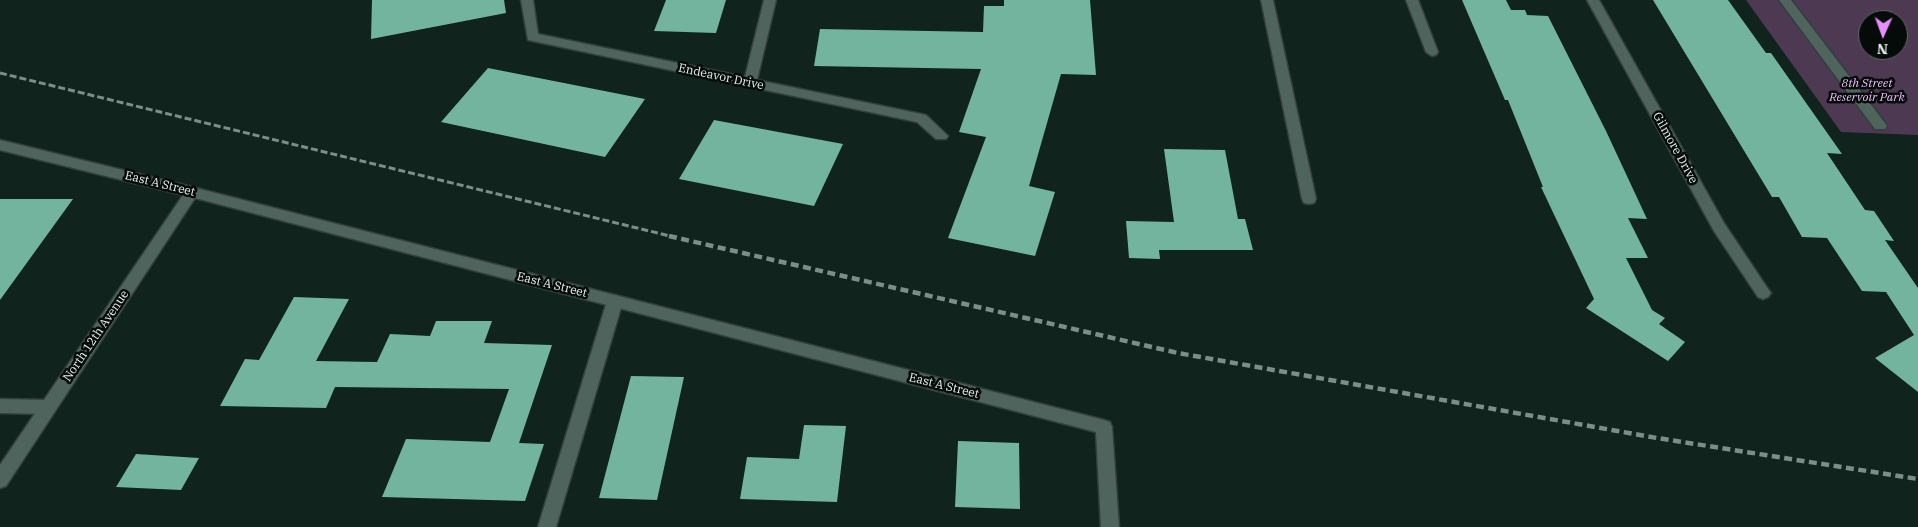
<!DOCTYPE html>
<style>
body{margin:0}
#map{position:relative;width:1918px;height:527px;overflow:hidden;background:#10231d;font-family:"IBM Plex Serif",serif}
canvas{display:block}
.north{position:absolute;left:1858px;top:10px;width:50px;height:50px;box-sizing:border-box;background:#040b08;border:1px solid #5f6864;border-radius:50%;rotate:182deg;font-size:14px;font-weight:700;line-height:20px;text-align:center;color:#e7f3ee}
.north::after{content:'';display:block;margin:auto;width:18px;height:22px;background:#e98dfd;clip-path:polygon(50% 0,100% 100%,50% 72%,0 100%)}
</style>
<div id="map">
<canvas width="1918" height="527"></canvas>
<div class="north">N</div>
</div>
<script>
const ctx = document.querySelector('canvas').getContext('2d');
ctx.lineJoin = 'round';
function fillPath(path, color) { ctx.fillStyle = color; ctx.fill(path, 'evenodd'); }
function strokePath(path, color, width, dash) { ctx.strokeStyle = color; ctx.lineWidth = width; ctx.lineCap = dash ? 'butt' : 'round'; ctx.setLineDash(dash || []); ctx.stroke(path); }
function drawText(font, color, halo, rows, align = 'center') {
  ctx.font = font + ' "IBM Plex Serif",serif'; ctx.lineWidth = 5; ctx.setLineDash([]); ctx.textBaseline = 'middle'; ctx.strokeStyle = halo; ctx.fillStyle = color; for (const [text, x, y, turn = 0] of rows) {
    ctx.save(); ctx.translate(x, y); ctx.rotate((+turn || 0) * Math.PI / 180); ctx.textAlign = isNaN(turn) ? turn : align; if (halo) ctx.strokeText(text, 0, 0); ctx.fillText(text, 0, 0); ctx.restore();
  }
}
const green = new Path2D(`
 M1746,0H1918V135L1841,132ZM1868,20H1898V50H1868Z`);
const building = new Path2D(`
 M372,0H504L506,13L371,39Z
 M666,0H726L716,33L654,31Z
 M1004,0H1090L1096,75L1061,74L1029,186L1055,192L1035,256L948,238L986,137L959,132L981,69L814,66L820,29L983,32L984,6H1004Z
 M1462,0H1506L1511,10H1525L1527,15L1548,16L1606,131L1647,219L1628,218L1648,258H1626L1652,310L1665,318L1659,324L1685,342L1668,361L1586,308L1594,299L1541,187H1543L1508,100H1505Z
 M1653,0H1728L1766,53H1771L1842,154L1827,153L1865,210L1874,211L1894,241L1885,240L1918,288V392L1875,358L1914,335L1886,292L1862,291L1827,238L1802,237L1779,197H1772Z
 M488,68L645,99L605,157L441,122Z
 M714,120L843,144L814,206L679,179Z
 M1164,149L1225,150L1238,219H1245L1253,250H1159L1160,259L1129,258L1126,221L1174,222Z
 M0,199H73L0,300Z
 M294,297L349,299L316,361L377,362L390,334L430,336L436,321H492L484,343L552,345L519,443L544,444L525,501L382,497L406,439L490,442L509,389L335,387L326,408L220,406L245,359L259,360Z
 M631,376L684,377L657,500L599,498Z
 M804,425L846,426L837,502L740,499L747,457L799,459Z
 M958,441L1019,443L1020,509L955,507Z
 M136,454L199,458L181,490L116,487Z`);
const lane = new Path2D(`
 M1406,0H1418L1438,52L1436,55L1432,56L1426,52Z
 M615,295L620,297L623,301L556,527H538L607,301L610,297Z
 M0,399L48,400L54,402L56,407L54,412L48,414L0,413Z`);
const street = new Path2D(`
 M521,0H533L538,34L745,77L764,0H776L757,80L926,115L948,136L946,139H936L917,122L528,40Z
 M1261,0H1273L1316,199L1314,203L1309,204L1304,203L1302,199Z
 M1587,0H1599L1724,223L1768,289L1771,293L1768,297L1763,299L1758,297L1714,231Z
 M1779,0H1791L1885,123L1887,126L1885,129H1875Z
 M0,140L192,187L1104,420L1110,422L1112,427L1119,527H1101L1096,432L195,198L6,486L0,488V465L183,195L0,150Z`);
const railFar1 = new Path2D(`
 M0,73L674,237`);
const rail = new Path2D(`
 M669,236L1178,353L1657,438L1918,479`);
const streetNames = [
 ["Endeavor Drive",721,77,12],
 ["Gilmore Drive",1675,148,61],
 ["East A Street",160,184,14],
 ["East A Street",552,285,14],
 ["North 12th Avenue",96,336,-56],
 ["East A Street",944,386,14]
];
const parkNames = [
 ["8th Street",1867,84],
 ["Reservoir Park",1867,98]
];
fillPath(green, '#4e3953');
fillPath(building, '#73b49f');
strokePath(lane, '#333f3b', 3);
strokePath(street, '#333f3b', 3);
fillPath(lane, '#4f645d');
fillPath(street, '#4f645d');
strokePath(railFar1, '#7d8d87', 3, [7, 3]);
strokePath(rail, '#7d8d87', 4.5, [8, 4.5]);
drawText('12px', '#e7f3ee', '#040b08', streetNames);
drawText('italic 12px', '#f2bdfe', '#040b08', parkNames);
</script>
